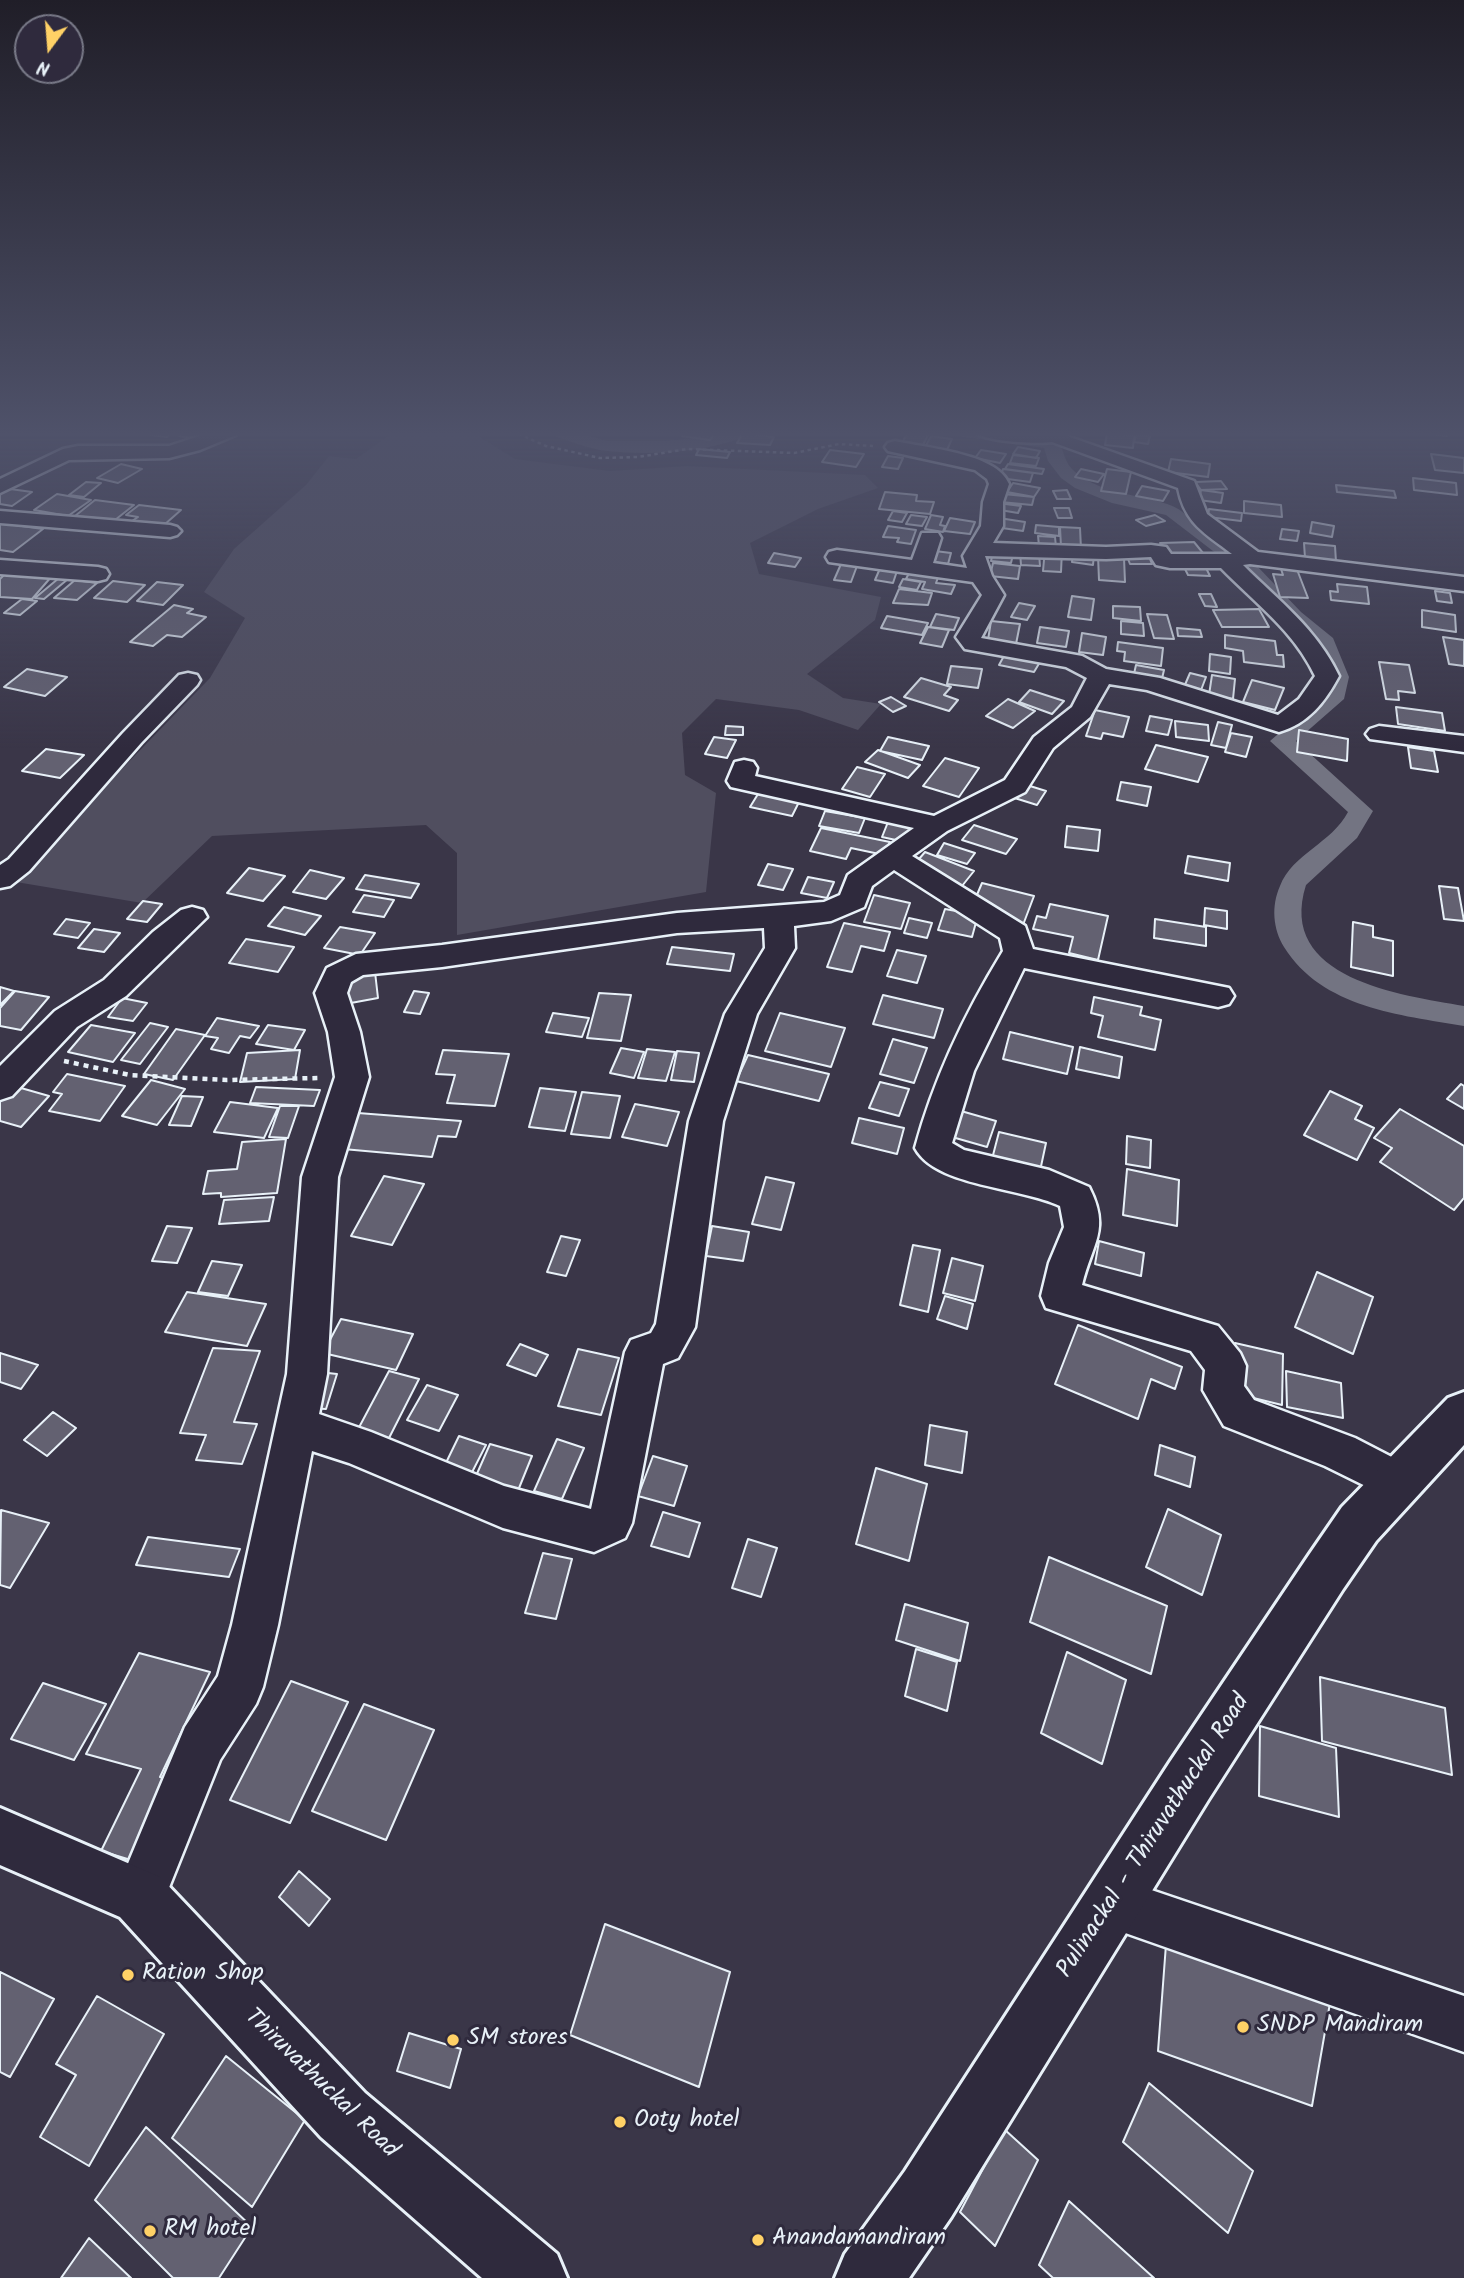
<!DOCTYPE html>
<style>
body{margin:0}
#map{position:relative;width:1464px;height:2278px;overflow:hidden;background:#3a3648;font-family:Kalam,sans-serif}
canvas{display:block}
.north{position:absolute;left:14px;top:14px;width:70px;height:70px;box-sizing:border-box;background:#2f2a3d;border:2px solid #797a88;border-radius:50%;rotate:196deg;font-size:19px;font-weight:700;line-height:28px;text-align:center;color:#e8f1f8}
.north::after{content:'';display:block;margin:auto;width:24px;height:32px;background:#ffd166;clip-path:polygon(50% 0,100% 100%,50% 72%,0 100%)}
</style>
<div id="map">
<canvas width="1464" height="2278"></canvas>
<div class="north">N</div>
</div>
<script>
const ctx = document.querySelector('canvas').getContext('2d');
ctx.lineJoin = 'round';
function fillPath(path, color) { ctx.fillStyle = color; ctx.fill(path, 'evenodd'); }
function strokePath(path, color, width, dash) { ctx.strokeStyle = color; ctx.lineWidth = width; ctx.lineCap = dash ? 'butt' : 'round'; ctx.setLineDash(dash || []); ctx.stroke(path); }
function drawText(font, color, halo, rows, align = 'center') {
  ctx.font = font + ' Kalam,sans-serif'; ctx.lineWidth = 6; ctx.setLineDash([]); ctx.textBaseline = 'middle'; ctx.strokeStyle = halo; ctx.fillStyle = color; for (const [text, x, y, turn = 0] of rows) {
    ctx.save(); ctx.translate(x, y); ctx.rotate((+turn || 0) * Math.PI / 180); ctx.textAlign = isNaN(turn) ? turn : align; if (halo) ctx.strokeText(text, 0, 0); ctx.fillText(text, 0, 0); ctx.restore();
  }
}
const green = new Path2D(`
 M395,431L472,432L515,459L610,471L687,466L865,475L878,488L818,509L750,543L759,574L881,597L875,620L807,674L843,698L881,704L858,730L799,710L716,699L682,733L685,775L716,793L706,892L457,935V853L426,825L212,836L142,903L16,882L55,838L210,678L245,618L204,592L234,549L306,485L329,456L356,459Z`);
const stream = new Path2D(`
 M1052,444L1069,440L1068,431`);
const canal = new Path2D(`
 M548,431H573L607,441H662L716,436L731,431H753L751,435C707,452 654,456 607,451C588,449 568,440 550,435Z
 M804,431H887L879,436H812Z
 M948,431H990L1058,440C1064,450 1064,461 1072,469C1102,500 1166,493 1186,515L1257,566L1301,612L1333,638L1349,677L1344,699L1296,741L1373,811L1357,838L1306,885C1276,979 1401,995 1464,1006V1026C1400,1015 1322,1008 1284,947C1273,929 1271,906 1280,886C1292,854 1332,843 1348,812L1270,741L1322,696L1327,677L1313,641L1287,620L1243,574L1166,515L1112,503L1075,488L1061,478L1048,461L1044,448L956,436Z`);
const building = new Path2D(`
 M121,431H203L193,438L179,436L183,433L174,431L167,437Z
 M687,431H717L710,440L682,436Z
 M1403,431H1447V436Z
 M908,432L928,435L920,451L899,448Z
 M743,433L774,437L770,445L737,443Z
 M1107,433L1134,436L1133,448L1105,445Z
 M1136,435L1150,436L1148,444L1134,442Z
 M931,436L952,439L945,454L923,451Z
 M1018,447L1040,451L1036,458L1013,454Z
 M699,449L730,452L727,458L696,455Z
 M830,450L864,454L856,467L822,462Z
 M981,450L1006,454L1000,463L975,458Z
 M1431,454L1464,458V473L1435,470Z
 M1013,455L1039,458L1036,466L1010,463Z
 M888,456L903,458L898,469L882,467Z
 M1171,459L1210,464L1208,477L1168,472Z
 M121,464L142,469L118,483L97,478Z
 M1008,464L1044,469L1042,474L1005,469Z
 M1003,469L1033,473L1030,482L1000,478Z
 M1081,469L1104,474L1098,482L1075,477Z
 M1107,469L1131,472L1126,494L1101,491Z
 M1413,478L1456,483L1457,495L1414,490Z
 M1221,481L1227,489L1201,490L1195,482Z
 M86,482L101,483L84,497L69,495Z
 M1013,483L1040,488L1034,497L1007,492Z
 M1336,485L1394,491L1396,498L1337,492Z
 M1142,486L1169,491L1163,501L1136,496Z
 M3,488L32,492L12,506L0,504V490Z
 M1067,490L1071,499H1057L1053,491Z
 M1201,490L1223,493L1221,503L1199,500Z
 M885,492L917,495L916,501L934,502L930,514L879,509Z
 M993,493L1034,497L1032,505L990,501Z
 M57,494L91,500L68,516L34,510Z
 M95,500L134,505L115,520L75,516Z
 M1244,501L1281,505L1282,517L1244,513Z
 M990,502L1021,506L1018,513L988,508Z
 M139,505L181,510L164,525L132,521L138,517L126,515Z
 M1054,508H1069L1072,518H1058Z
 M1209,509L1242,513L1241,521L1208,517Z
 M893,511L907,513L902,522L888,520Z
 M911,515L927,517L922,526L906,524Z
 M931,515L943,517L940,525L945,526L943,532L925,529Z
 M1155,515L1165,521L1146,526L1136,520Z
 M950,518L975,522L970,534L944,531Z
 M999,518L1025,522L1023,531L995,527Z
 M1312,522L1334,526L1332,537L1310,533Z
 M0,523L43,529L13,552L0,550Z
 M1036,525L1059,527V536L1035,533Z
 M888,526L916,530L911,544L897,542L899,538L883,537Z
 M1060,527L1080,528L1081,549L1061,547Z
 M1282,529L1299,531L1297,541L1280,539Z
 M1038,536L1055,537L1056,547L1039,546Z
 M1194,542L1203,553L1167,554L1160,543Z
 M1304,543L1335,546L1336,562L1305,558Z
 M994,548L1014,550L1011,563L991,561Z
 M1045,549L1062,550L1061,572L1043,571Z
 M927,550L951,553L948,564L924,561Z
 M1020,552L1039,553L1040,566L1021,565Z
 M1073,552L1094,554L1093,565L1072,562Z
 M774,553L801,558L795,567L768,563Z
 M1126,554H1148L1152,564H1130Z
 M1098,556L1124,558L1125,582L1099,580Z
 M993,563L1020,566L1018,579L990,576Z
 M841,564L857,566L851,582L834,580Z
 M1183,565L1205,566L1210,576L1188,575Z
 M881,566L898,568L893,583L875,580Z
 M1280,566L1296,567L1308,598L1280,597L1273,574L1283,575Z
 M910,571L939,575L936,583L955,585L951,594L922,589L925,582L906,579Z
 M5,574L52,576L32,599L0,597V579Z
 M59,578L68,579L44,599L35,598Z
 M903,579L921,582L917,590L899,587Z
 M75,580L97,583L77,600L54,598Z
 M113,581L145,585L127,602L94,598Z
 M157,582L183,585L163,605L137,601Z
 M1337,584L1367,587L1369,604L1331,600L1330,591L1338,592Z
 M899,589L932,593L928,605L893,603Z
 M1435,591L1450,593L1452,603L1437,601Z
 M1199,594H1211L1217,607L1205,606Z
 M1072,596L1094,599L1091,620L1068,617Z
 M22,599L37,601L20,615L4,613Z
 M1019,603L1035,606L1027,620L1011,617Z
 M174,605L193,609L187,613L206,617L182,637L167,635L153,646L130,642Z
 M1113,606L1140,607L1141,621L1113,618Z
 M1259,609L1269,627H1222L1213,610Z
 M1422,610L1455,615L1456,632L1422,627Z
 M936,614L959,618L954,630L930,627Z
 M1147,614L1167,615L1174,639L1154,638Z
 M887,616L928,623L922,635L881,628Z
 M991,621L1020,624L1016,644L988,640Z
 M1121,621L1143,623L1144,636L1121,634Z
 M928,627L949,630L942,647L920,643Z
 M1040,627L1069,631L1066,647L1037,643Z
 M1177,628L1200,630L1202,637L1178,636Z
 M1082,633L1106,637L1103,655L1079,652Z
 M1225,635L1275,641L1277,655H1283L1284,667L1244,662L1243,651L1225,648Z
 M1443,637L1464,640V666L1449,664Z
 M1118,642L1163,648L1161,666L1124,661L1125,652L1117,651Z
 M1005,654L1040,662L1034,672L999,665Z
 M1210,654L1231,657L1230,674L1209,671Z
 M1379,662L1409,665L1415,693L1398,691L1399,700L1386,699Z
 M1136,665L1164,670L1161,683L1133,678Z
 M951,666L982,669L978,688L947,684Z
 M27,669L67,677L45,696L4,687Z
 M1190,673L1206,677L1198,698L1181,694Z
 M1212,675L1235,679L1233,699L1209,695Z
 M921,678L951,687L944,695L958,700L949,711L904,697Z
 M1252,680L1284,688L1275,710L1243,702Z
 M1030,690L1064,701L1052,714L1019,702Z
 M891,697L906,706L893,712L879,702Z
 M1008,699L1035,711L1013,728L986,716Z
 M1396,707L1442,713L1445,731L1398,724Z
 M1095,710L1129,717L1123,737L1103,733L1101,739L1086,736Z
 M1150,716L1172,720L1168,735L1146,731Z
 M1175,721L1208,725L1209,741L1176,737Z
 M1218,722L1232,725L1226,748L1211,745Z
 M726,726L743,727V735H725Z
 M1299,730L1348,739L1347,761L1297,752Z
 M1231,733L1252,737L1246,757L1225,752Z
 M714,737L736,740L727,758L705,754Z
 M888,737L929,746L922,760L880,751Z
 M1156,745L1208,757L1198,782L1145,769Z
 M1408,747L1434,751L1438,772L1411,768Z
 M46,749L84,755L60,778L22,771Z
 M878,750L920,765L908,778L865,762Z
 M945,758L979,768L959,797L923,786Z
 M857,767L885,774L870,797L842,789Z
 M1014,781L1046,791L1037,805L1005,795Z
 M1121,782L1151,787L1147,806L1117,800Z
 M758,794L799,802L792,816L750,807Z
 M825,811L865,818L859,833L819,826Z
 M888,822L911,827L905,842L882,837Z
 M974,825L1017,839L1006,854L962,840Z
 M1067,826L1100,830L1098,851L1065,847Z
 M821,828L890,842L884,855L851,848L846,859L810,851Z
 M944,843L975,853L967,864L937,855Z
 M925,852L974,871L962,886L913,866Z
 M1188,856L1230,863L1228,881L1185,873Z
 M768,864L793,869L783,890L758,885Z
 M249,868L285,876L263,901L227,893Z
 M310,870L344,878L326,899L293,892Z
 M365,875L419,884L411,898L356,889Z
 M808,877L834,882L827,898L801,893Z
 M982,883L1034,896L1023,925L970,911Z
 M1439,886L1458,888L1464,921L1444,919Z
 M364,895L394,900L384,917L353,912Z
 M874,895L910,903L901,929L864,922Z
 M143,901L162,904L147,922L127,919Z
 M1050,904L1108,916L1098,960L1069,953L1073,937L1033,929L1037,916L1046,918Z
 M284,907L321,916L305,935L268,926Z
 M1205,908L1227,911V929L1204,925Z
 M945,909L978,915L972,937L938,930Z
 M909,918L932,923L927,938L904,933Z
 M66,919L90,923L78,938L54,934Z
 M1155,919L1206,927V946L1154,938Z
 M1353,922L1373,926V937L1393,941V976L1351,967Z
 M844,923L890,932L884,951L861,946L852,972L827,967Z
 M340,927L375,933L360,955L324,948Z
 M94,929L120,933L104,952L78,948Z
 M246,939L294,947L278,972L229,963Z
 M672,947L734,954L730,971L667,964Z
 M897,950L926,956L917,983L887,976Z
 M375,972L378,998L340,1005L338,978Z
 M0,987L14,991L0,1005Z
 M15,991L49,997L21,1030L0,1026V1008Z
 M414,991L429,993L420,1014L404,1012Z
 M599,993L631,995L621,1041L587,1038Z
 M883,995L943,1009L934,1038L873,1024Z
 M1094,997L1142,1007L1140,1015L1161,1020L1155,1050L1098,1037L1103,1016L1091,1013Z
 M122,998L147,1003L133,1021L108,1017Z
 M553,1013L589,1018L582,1037L546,1032Z
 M780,1013L845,1028L831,1067L765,1051Z
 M217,1018L259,1026L250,1038L240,1036L229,1053L211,1049L218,1038L205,1036Z
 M150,1023L168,1027L140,1064L121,1060Z
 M91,1025L135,1033L113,1062L68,1052Z
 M268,1025L305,1030L294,1050L256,1044Z
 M176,1029L205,1035L173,1080L144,1074Z
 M1010,1032L1073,1047L1067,1074L1003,1059Z
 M893,1039L927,1048L914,1083L880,1074Z
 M1080,1047L1122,1057L1119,1078L1076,1069Z
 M621,1048L644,1052L634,1078L610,1073Z
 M647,1049L675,1052L666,1081L638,1078Z
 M300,1050L295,1079L240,1082L247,1053Z
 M443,1050L509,1054L495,1106L447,1103L455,1075L436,1074Z
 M677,1051L699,1053L694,1082L671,1080Z
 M748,1055L829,1074L819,1101L736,1081Z
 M67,1074L125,1086L100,1121L49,1111L62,1094L53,1092Z
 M151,1080L185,1089L157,1125L122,1116Z
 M880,1082L909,1089L899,1116L869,1108Z
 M7,1084L49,1096L21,1127L0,1121V1091Z
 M1461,1084L1464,1086V1109L1447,1099Z
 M256,1087L320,1090L314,1106L250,1103Z
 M540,1088L576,1092L565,1131L529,1127Z
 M1330,1091L1362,1106L1355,1119L1374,1128L1357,1160L1304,1135Z
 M582,1092L620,1096L610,1138L571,1134Z
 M182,1096L203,1097L191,1126L169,1125Z
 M230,1102L278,1108L264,1138L214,1132Z
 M635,1104L679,1112L667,1146L622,1137Z
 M280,1106H299L288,1138L269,1137Z
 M1400,1109L1464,1146V1198L1454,1210L1380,1162L1392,1148L1374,1138Z
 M961,1111L996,1121L987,1147L952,1137Z
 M358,1113L461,1121L456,1137L438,1136L432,1157L343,1149Z
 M859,1118L904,1128L897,1154L852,1143Z
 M999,1132L1046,1143L1040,1171L992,1159Z
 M1127,1136L1151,1140L1150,1168L1126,1164Z
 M286,1139L277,1193L221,1197V1193L203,1194L208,1171L237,1169L242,1142Z
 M1127,1169L1179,1180L1177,1226L1123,1215Z
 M384,1176L424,1184L392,1245L351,1236Z
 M766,1177L794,1183L781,1230L752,1224Z
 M274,1197L269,1221L219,1224L224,1200Z
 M167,1226L192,1228L177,1263L152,1261Z
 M712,1226L749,1232L743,1261L706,1256Z
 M561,1236L580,1240L566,1276L547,1272Z
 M1099,1241L1144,1253L1141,1276L1095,1264Z
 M913,1245L940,1250L928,1312L900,1305Z
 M952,1258L983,1266L975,1301L943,1293Z
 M212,1261L242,1265L228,1296L198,1292Z
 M1317,1272L1373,1297L1353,1354L1295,1327Z
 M187,1292L266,1304L247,1346L165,1332Z
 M945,1296L973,1304L967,1329L937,1319Z
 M341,1319L413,1334L396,1370L323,1353Z
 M1078,1325L1182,1367L1175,1389L1151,1379L1138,1419L1055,1384Z
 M1235,1343L1283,1354L1282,1405L1233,1393Z
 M520,1344L548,1355L536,1376L507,1365Z
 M213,1348L260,1351L234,1422L257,1424L242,1464L196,1460L206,1435L180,1433Z
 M578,1349L619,1358L601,1415L558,1406Z
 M0,1353L38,1365L21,1389L0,1382Z
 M389,1371L419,1379L387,1442L356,1433Z
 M1286,1371L1341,1383L1343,1418L1287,1407Z
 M319,1372L337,1374L326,1409L307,1408Z
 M427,1385L458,1395L439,1431L407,1420Z
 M53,1412L76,1428L47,1456L24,1440Z
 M930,1425L967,1432L962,1473L925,1465Z
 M459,1436L486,1445L467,1482L441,1473Z
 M557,1439L584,1448L562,1499L534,1491Z
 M490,1444L532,1456L515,1498L472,1485Z
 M1160,1445L1195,1457L1190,1487L1155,1475Z
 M653,1456L687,1466L674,1506L638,1496Z
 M876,1468L927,1484L909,1561L856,1544Z
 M1168,1509L1221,1535L1202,1595L1146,1567Z
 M1,1510L49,1523L10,1588L0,1585Z
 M663,1512L700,1523L689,1557L651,1546Z
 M148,1537L240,1549L229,1577L136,1565Z
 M748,1539L777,1548L761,1597L732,1588Z
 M543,1553L572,1559L556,1619L525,1613Z
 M1049,1557L1167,1606L1151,1674L1030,1622Z
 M905,1604L968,1623L960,1661L896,1640Z
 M916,1649L957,1662L947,1711L905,1696Z
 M1067,1652L1126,1680L1102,1764L1041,1733Z
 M139,1653L210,1672L160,1777L181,1783L144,1864L101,1851L141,1769L86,1754Z
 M1320,1677L1445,1708L1452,1775L1322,1741Z
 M291,1681L348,1702L290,1823L230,1800Z
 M43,1683L106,1704L74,1760L11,1739Z
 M364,1704L434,1730L386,1840L312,1811Z
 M1260,1726L1336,1748L1339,1817L1259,1796Z
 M299,1871L330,1899L309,1926L279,1897Z
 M605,1924L730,1972L699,2087L570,2035Z
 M1167,1931L1330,2003L1312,2106L1158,2051Z
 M0,1972L54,1999L10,2077L0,2072Z
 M97,1996L164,2034L89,2166L40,2137L76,2075L56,2064Z
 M409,2033L461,2049L450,2088L397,2071Z
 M226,2056L305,2120L252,2207L172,2138Z
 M1149,2083L1253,2171L1228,2233L1123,2142Z
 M146,2127L252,2227L219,2278H173L95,2200Z
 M1004,2129L1038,2160L995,2246L960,2212Z
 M1069,2201L1154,2278H1053L1039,2265Z
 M89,2238L131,2278H61Z`);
const pathFar1 = new Path2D(`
 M512,431L546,446L600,458L638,457L687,449L794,453L839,444L873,446`);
const path = new Path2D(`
 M64,1061L130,1075L227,1080L319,1078`);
const street = new Path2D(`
 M214,431H238L236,435L200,450L169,458L69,460L0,493V479L63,449L78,446H169Z
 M974,431H1065V434L1070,437L1194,481L1207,514L1258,552L1464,577V591L1250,564L1243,565C1279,601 1317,629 1339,676C1325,702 1308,724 1279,732L1147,690L1109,684L1090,717L1053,748L1025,792L947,831L912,856L1025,926L1033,949L1229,988L1234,996L1229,1004L1218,1007L1024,968L974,1071L952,1143L964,1150L1049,1170L1089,1187C1111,1230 1092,1243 1082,1285L1218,1326L1240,1353L1246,1366L1244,1386L1254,1400L1355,1438L1413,1468L1419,1482L1413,1496L1398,1502L1325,1466L1224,1426L1203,1390L1205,1370L1191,1351L1046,1308L1041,1296L1049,1263L1064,1227L1060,1206C1021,1187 936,1187 915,1148C934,1078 965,1013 1003,951L1000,938L894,870L872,886L864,907L831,921L794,926L795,948L757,1014L723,1121L695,1327L678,1358L663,1364L632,1523L625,1538L594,1552L503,1528L349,1463L312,1451L278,1625L263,1687L256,1704L220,1760L158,1915L140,1923L122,1915L114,1897L185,1727L218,1676L232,1625L287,1374L302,1177L335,1077L328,1032L315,993L327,968L356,954L442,945L677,913L824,902L840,895L848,875L914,828L731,787L727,781L735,762L744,760L753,762L757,768L755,776L934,816L1005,780L1034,737L1072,707L1087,678L1066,667L965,649L956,637L982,595L973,582L829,562L826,557L829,552L837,550L912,560L922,533H938L941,538L933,563L967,568L963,556L981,526L983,502L989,484L987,479L975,470L888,451L885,447L888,443L895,441C926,448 997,453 1009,484L1003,502V526L993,543L1106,547L1151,545L1166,547L1171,554H1232C1205,533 1185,524 1178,488L1052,442C1036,444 983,442 974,431ZM985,556L1106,559L1151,557L1156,565L1170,568H1221C1255,603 1294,631 1315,676L1299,699L1278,715L1160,678L1106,669L1082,656L981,638L1004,595L992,576ZM764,928L765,948L725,1014L689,1121L656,1324L651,1333L631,1340L625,1352L591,1509L504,1486L371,1432L319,1414L327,1374L338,1177L369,1077L360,1032L347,993L351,982L363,975L442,967L677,933Z
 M0,511L170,525L177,527L181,531L177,535L170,537L0,523Z
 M0,560L98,567L106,569L109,574L106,579L98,581L0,574Z
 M188,673L197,675L200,680L197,685L141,743L29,871L10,886L0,888V865L9,859L123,733L179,675Z
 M1379,726L1464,736V752L1370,739L1366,734L1370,729Z
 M192,907L203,910L207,917L126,996L77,1027L12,1096L0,1100V1066L55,1011L104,980L153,932L181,910Z
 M1113,1877L1464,1996V2052L1094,1922L1087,1903L1094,1884Z`);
const secondary = new Path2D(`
 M1464,1392V1445L1376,1541L1343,1589L1208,1800L951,2217L909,2278H835L845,2254L905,2171L1170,1762L1309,1555L1342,1507L1448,1398Z
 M0,1808L160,1877L365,2093L557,2254L567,2278H482L321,2137L120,1917L0,1865Z`);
const markers = [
 [128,1975,7,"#ffd166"],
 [1243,2027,7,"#ffd166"],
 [453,2040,7,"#ffd166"],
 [620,2122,7,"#ffd166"],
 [150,2231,7,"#ffd166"],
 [758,2240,7,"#ffd166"]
];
const nearStreetnames = [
 ["Pulinackal - Thiruvathuckal Road",1155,1837,-57],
 ["Thiruvathuckal Road",320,2085,44]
];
const nearPoinames = [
 ["Ration Shop",142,1975],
 ["SNDP Mandiram",1257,2027],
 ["SM stores",467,2040],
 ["Ooty hotel",634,2122],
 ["RM hotel",164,2231],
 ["Anandamandiram",772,2240]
];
fillPath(green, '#504e5f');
strokePath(stream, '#a2a6b1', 5);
fillPath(canal, '#737482');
fillPath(building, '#636171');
strokePath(building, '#e8f1f8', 2);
strokePath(street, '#e8f1f8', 5);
strokePath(secondary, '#e8f1f8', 6);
strokePath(pathFar1, '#e8f1f8', 2.5, [3.5, 3.5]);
strokePath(path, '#e8f1f8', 4.5, [5, 5]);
fillPath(street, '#2f2a3d');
fillPath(secondary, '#2f2a3d');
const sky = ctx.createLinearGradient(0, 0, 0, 749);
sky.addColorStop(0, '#201e28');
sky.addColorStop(0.58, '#4f526a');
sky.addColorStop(1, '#4f526a00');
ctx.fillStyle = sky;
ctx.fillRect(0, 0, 1464, 749);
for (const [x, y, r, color] of markers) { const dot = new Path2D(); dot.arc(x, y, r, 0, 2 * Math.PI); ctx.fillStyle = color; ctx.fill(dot); strokePath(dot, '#2f2a3d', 2.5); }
drawText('24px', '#e8f1f8', '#2f2a3d', nearStreetnames);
drawText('24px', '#e8f1f8', '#2f2a3d', nearPoinames, 'left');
</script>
